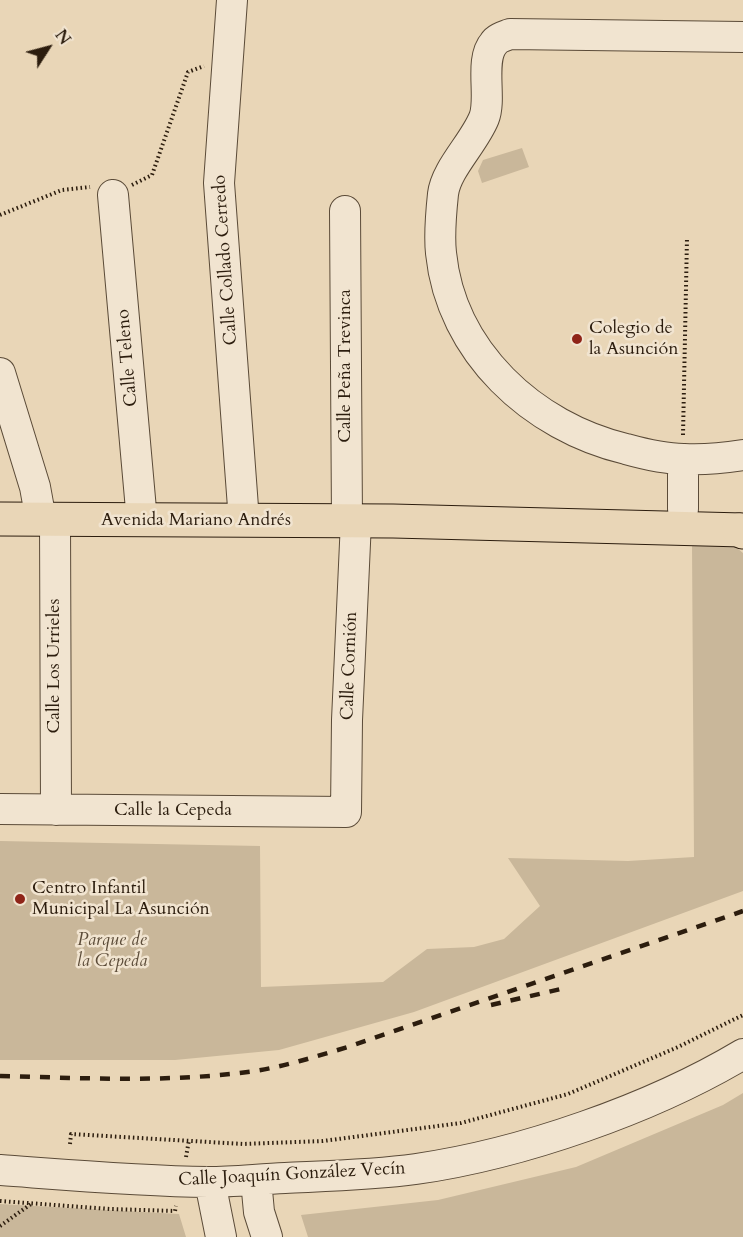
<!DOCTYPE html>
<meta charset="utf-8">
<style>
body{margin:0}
#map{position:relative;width:743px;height:1237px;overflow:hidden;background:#e9d6b7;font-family:Cardo,serif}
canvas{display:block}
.north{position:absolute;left:18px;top:18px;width:60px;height:60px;-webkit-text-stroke:4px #f1e4d0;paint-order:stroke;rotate:54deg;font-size:16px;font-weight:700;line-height:24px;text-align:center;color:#2c1d0e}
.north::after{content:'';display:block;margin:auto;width:21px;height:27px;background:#2c1d0e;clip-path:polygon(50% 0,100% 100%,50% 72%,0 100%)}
</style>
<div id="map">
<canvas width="743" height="1237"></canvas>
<div class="north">N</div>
</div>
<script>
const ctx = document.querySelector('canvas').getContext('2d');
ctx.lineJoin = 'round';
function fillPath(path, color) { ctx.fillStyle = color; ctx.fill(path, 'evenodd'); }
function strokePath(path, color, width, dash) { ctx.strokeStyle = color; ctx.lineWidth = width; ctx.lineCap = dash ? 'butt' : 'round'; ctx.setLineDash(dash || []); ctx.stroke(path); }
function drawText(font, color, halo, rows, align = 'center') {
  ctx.font = font + ' Cardo,serif'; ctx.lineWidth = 5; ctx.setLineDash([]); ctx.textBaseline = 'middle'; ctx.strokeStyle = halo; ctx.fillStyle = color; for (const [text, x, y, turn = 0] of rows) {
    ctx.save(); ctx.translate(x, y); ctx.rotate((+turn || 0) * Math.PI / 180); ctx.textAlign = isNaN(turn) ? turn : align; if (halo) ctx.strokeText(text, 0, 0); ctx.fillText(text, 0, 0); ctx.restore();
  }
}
const green = new Path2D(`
 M522,148L529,167L482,183L478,171L483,160Z
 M731,543L743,553V891L414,1012L279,1050L175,1060H0V841L260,846L261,987L383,982L427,949L474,947L504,939L540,906L508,858L628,861L694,857L692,545Z
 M743,1093V1237H308L301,1215L438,1200L576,1167L723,1105Z
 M0,1204L179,1214L186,1237H0Z`);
const path = new Path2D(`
 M132,185L152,175L188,72L204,66
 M0,215L62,190L90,187
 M683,435L687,238
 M70,1144L71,1134L243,1144L323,1141L461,1123L568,1094L678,1047L743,1015
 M186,1157L189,1140
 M0,1201L110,1209L175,1211L176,1206
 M0,1226L31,1204`);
const minor = new Path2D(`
 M232,0L219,183L244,521
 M743,37L510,34C505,36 497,38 494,43C479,60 492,98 484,118C474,143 446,169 443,194C441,213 439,235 441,253C451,352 533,427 626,449C644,454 665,459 684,459C703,460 724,458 743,455
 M113,195L142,521
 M345,211L347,521
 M0,373L35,487L41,520
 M683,460V509
 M55,521L56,810
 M0,809L346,812L347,720L356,521
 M0,1170C69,1175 139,1181 208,1182C233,1182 259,1179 285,1178C328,1176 372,1175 416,1169C521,1154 651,1109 743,1054
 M256,1180L259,1212L267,1237
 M210,1182L221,1237`);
const major = new Path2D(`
 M0,519L393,521L743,530`);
const highway = new Path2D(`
 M739,530L743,532`);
const rail = new Path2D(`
 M491,1005L561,989
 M0,1076C85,1078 171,1083 255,1071C287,1066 317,1056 348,1047L743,911`);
const markers = [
 [577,339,6,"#8f2418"],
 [20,899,6,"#8f2418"]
];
const streetNames = [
 ["Calle Collado Cerredo",226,260,-94],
 ["Calle Teleno",128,358,-95],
 ["Calle Peña Trevinca",346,366,-90],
 ["Avenida Mariano Andrés",196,521],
 ["Calle Los Urrieles",55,666,-90],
 ["Calle Cornión",350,666,-88],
 ["Calle la Cepeda",173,811],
 ["Calle Joaquín González Vecín",292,1175,-3]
];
const poiNames = [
 ["Colegio de",589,329],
 ["la Asunción",589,350],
 ["Centro Infantil",32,889],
 ["Municipal La Asunción",32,910]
];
const parkNames = [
 ["Parque de",112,941],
 ["la Cepeda",112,962]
];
fillPath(green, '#c9b79a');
strokePath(minor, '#5b4b38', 32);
strokePath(major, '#2c1d0e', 35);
strokePath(highway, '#2c1d0e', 35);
strokePath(path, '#2c1d0e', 4, [1.5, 3]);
strokePath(minor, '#f1e4d0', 30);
strokePath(major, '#e9d6b7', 33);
strokePath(highway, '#e9d6b7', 33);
strokePath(rail, '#2c1d0e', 4.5, [10, 10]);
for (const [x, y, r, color] of markers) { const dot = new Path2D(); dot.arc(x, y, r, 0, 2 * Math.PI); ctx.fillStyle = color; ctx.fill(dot); strokePath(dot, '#f1e4d0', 2); }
drawText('18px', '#2c1d0e', '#f1e4d0', streetNames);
drawText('18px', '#2c1d0e', '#f1e4d0', poiNames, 'left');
drawText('italic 18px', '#5b4b38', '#f1e4d0', parkNames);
</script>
